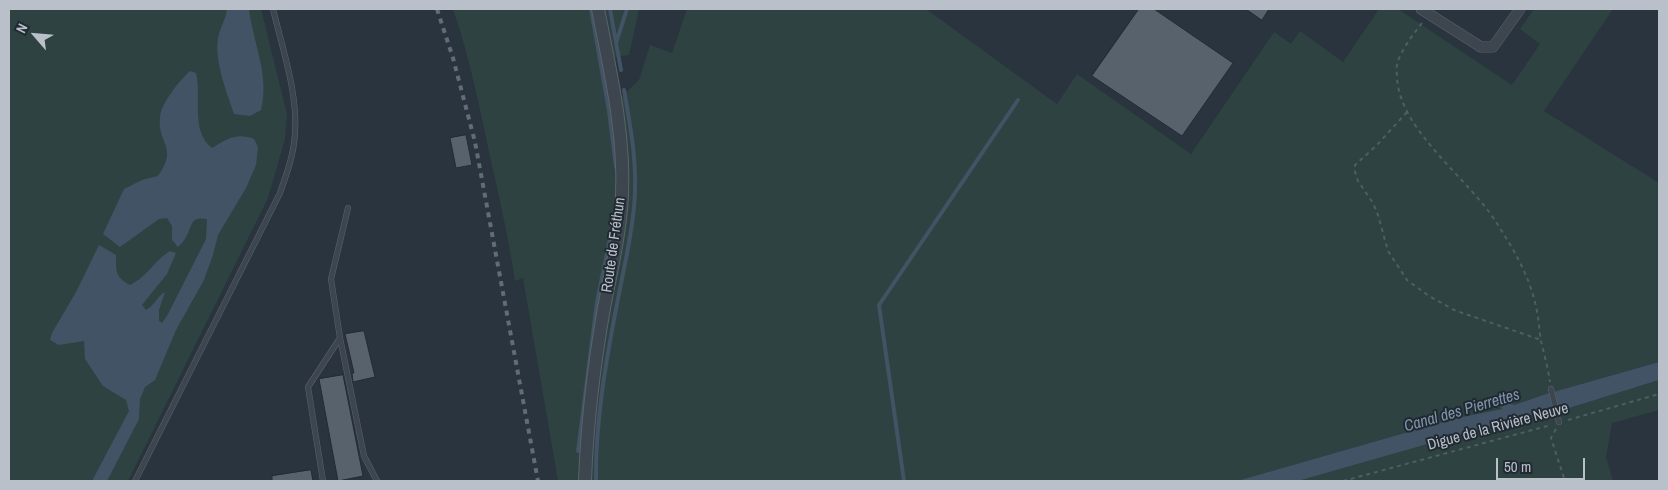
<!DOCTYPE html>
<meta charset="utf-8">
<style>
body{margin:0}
#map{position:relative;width:1668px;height:490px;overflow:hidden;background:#29343e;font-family:"Archivo Narrow",sans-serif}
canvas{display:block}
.frame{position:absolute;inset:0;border:10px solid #b9c0c9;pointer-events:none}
.north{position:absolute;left:10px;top:10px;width:50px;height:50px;-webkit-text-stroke:4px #212a33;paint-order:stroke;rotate:297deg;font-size:14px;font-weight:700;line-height:20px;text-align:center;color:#b9c0c9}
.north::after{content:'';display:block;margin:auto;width:18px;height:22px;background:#b9c0c9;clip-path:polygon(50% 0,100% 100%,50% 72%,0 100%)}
.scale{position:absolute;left:1496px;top:458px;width:89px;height:22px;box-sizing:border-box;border:2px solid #b9c0c9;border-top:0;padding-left:6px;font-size:15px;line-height:18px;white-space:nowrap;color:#b9c0c9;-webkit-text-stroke:4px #212a33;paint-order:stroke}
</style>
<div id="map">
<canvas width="1668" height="490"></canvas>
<div class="frame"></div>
<div class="north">N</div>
<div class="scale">50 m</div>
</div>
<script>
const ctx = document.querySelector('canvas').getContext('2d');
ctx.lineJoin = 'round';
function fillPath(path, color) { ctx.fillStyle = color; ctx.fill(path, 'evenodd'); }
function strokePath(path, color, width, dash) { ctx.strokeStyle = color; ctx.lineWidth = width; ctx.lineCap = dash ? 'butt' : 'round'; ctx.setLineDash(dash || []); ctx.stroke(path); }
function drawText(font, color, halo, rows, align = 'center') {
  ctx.font = font + ' "Archivo Narrow",sans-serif'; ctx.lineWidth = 4; ctx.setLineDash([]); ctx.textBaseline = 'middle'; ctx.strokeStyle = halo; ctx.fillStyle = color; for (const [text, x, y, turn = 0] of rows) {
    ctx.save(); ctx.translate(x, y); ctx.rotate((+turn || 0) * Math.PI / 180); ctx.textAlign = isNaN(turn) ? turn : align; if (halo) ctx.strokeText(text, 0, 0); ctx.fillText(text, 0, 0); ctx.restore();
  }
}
const green = new Path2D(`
 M9,9H261L287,114L285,139L268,198L128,481H9Z
 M453,9H639L629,55L615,57L620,98L639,80L650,45L672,53L687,9H926L1057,104L1077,74L1191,154L1274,32L1291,44L1300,31L1343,62L1379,9H1398L1512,85L1540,44L1520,29L1534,9H1613L1544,111L1659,183V362L1546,394L1514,405L1499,404L1503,409L1457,418L1237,481H558L523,278L515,281C509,240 500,201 491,161C480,110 470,58 453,9Z
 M1659,380V410L1612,423L1606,457L1613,481H1298L1540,412L1550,414Z`);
const water = new Path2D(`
 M227,9H249C253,43 270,75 261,110L250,116L234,114C227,93 214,60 218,38C220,28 226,19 227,9Z
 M190,71L196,73C202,97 190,131 212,148C226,139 237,132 254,139L258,147L256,165L246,188L218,235L213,255L204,280L176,330L155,380L145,387L140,399L139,419L107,481H92L129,411L126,400L103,386L85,359L84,341L59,345L50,340L52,333L76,292L99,245L116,255C116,271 115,277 130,285C148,276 154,261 170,251L176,253L167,274L142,305L146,310C155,305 158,295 165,292L159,310V321L162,323L168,314L206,239L207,219C189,216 193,226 186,237C184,241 181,244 178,247L172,240V226L167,218L159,219L120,247L103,234L124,189L142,180L158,176C179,146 157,145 160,117C161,103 180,80 190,71Z
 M1659,362V380L1550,414L1540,412L1298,481H1237L1457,418L1502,409L1499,403L1510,402L1514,405L1546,394Z`);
const stream = new Path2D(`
 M591,9L609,111L616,167
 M610,9L621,70
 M616,43L627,9
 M578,451L597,302L613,224
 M596,481C595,424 606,360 617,304C623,272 631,240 634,207C638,167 631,129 624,90
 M904,481L879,305L1018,100`);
const building = new Path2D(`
 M1139,9H1154L1233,63L1182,136L1092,76Z
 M1246,9H1269L1262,20Z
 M466,135L472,165L456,168L450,138Z
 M364,331L375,377L353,382L352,373H354L345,334Z
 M343,375L363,476L338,481L319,379Z
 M311,470L313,481H272V476Z`);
const path = new Path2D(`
 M1422,23C1414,33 1399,53 1397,65C1396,69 1397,73 1397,77C1399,131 1471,180 1498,225C1514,250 1530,277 1536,307C1539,318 1539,330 1541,341C1544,354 1548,368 1550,382
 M1407,112L1376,146L1355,165V172L1358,181L1373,203L1378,215L1388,251L1407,280L1429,296L1454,310L1541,340
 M1568,420L1659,394
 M1556,429L1551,438L1565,481
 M1343,481L1551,425`);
const service = new Path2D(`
 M348,208L331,279L340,338L364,456L377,481
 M1551,389L1559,422
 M135,481L280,193C287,173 294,154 295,133C298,93 282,47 273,9
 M323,481L308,387L340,338`);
const minor = new Path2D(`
 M1421,9L1481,47H1493L1520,9`);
const tertiary = new Path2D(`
 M585,481C587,424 594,365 604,308C611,271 620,234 622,196C625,133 610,70 598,9`);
const rail = new Path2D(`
 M437,9L453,58L475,142L538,481`);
const streetNames = [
 ["Route de Fréthun",614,245,-82],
 ["Digue de la Rivière Neuve",1498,427,-15]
];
const waterNames = [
 ["Canal des Pierrettes",1462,411,-16]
];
fillPath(green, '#2e4241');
fillPath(water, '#415365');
strokePath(stream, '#415365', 4);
fillPath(building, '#57626d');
strokePath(building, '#232c35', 1);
strokePath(service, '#5a636c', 6);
strokePath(minor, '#5a636c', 11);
strokePath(tertiary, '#5a636c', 14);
strokePath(path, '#4d5f60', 2, [4, 4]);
strokePath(service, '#3d454e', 5);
strokePath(minor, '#3d454e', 10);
strokePath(tertiary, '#3d454e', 12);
strokePath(rail, '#616c76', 4, [5, 5]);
drawText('15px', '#b9c0c9', '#212a33', streetNames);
drawText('italic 16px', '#7e93a8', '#212a33', waterNames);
</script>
